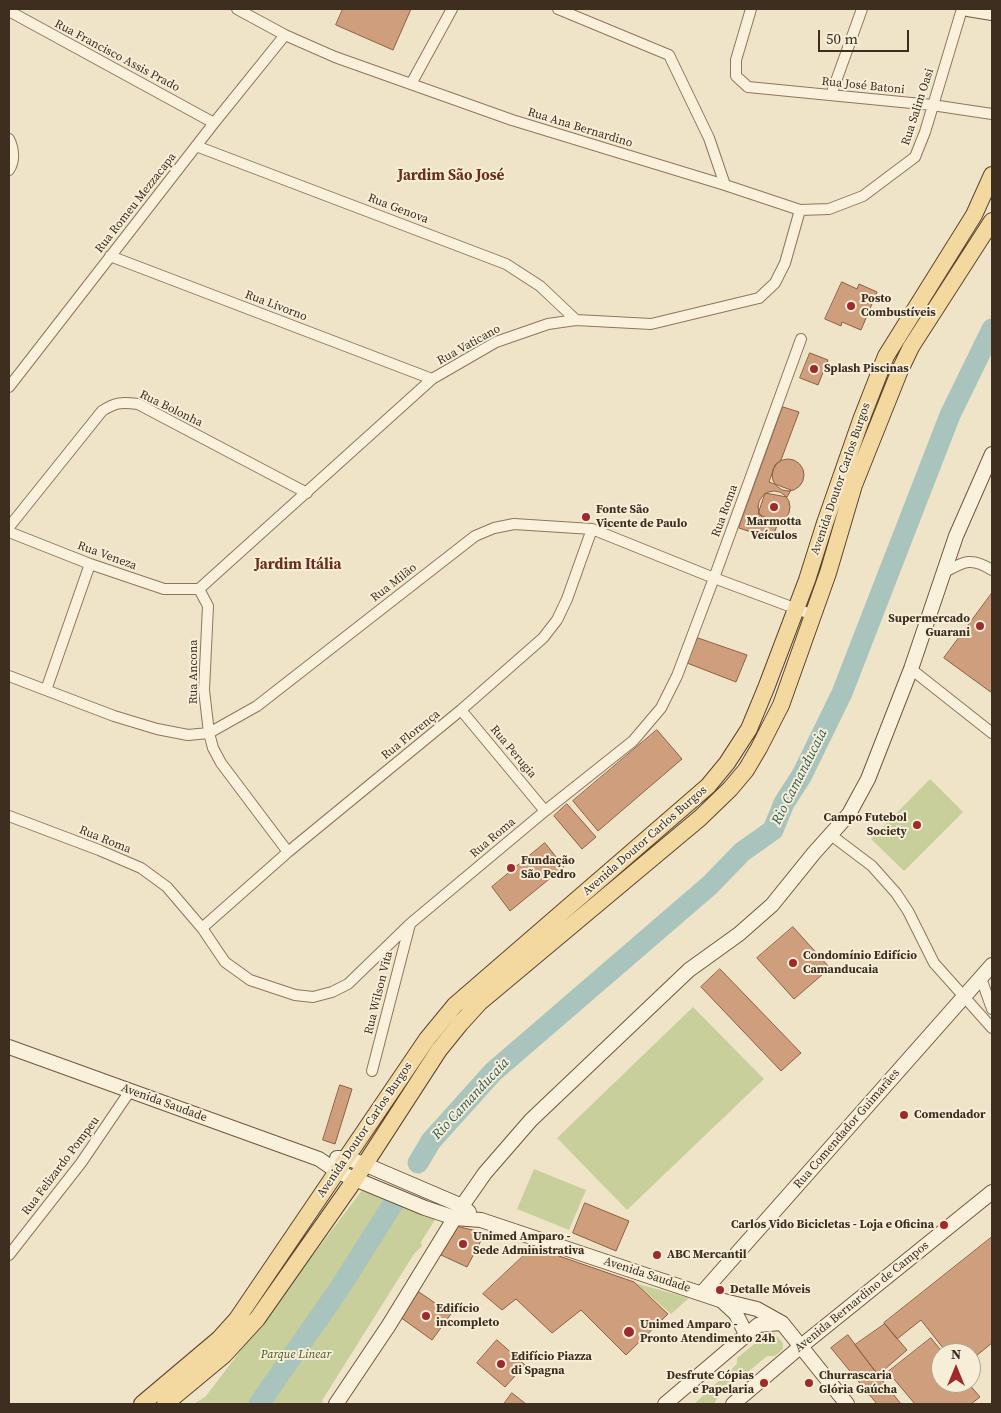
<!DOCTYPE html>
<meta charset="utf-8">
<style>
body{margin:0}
#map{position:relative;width:1001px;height:1413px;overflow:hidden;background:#f0e4c8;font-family:"Source Serif 4",serif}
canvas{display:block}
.frame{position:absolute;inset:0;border:10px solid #3d2e20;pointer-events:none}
.north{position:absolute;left:931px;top:1343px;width:50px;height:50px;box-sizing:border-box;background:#f7eed8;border:1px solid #ada18e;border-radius:50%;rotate:0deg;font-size:14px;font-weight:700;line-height:20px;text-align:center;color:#3d2e20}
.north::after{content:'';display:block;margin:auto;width:18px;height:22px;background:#9e2a2b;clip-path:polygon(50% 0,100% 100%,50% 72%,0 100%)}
.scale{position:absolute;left:818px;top:30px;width:91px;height:22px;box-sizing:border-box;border:2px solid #3d2e20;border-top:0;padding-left:6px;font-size:15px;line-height:18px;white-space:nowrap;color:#3d2e20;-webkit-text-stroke:4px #f7eed8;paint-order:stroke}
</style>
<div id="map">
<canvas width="1001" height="1413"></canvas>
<div class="frame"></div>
<div class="north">N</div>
<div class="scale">50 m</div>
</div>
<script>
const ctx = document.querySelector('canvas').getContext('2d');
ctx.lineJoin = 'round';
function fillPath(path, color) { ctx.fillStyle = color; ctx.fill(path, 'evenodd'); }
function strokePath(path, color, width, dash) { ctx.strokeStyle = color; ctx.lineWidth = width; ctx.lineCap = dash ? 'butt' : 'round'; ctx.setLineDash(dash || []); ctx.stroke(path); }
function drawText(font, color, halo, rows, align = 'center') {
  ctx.font = font + ' "Source Serif 4",serif'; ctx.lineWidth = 4; ctx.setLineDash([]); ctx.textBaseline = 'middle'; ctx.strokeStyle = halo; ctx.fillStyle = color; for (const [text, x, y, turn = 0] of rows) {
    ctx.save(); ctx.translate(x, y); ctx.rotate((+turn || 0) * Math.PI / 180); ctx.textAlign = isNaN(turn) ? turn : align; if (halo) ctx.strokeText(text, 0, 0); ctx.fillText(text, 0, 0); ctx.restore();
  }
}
const green = new Path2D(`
 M930,779L963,812L904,871L871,839Z
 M693,1007L764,1079L627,1210L557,1138Z
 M534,1169L586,1190L569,1230L517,1209Z
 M363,1189L438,1215L421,1242L422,1246L414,1254L323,1399L322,1404H194L206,1396Z
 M635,1283L689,1298L671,1314Z
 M768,1333H774L783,1343V1349L775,1356H767L717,1398L714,1404H694L737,1364V1358Z`);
const river = new Path2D(`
 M418,1163L431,1141L493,1072L710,885L742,852L773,830L784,803L802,775L842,693L950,415L992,329
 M259,1404L339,1289L394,1202`);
const building = new Path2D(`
 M343,9H411L393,50L336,25Z
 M842,282L857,289L859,284L877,292L861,330L842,322L841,326L825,319Z
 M810,353L828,360L818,385L800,378Z
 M783,407L799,412L781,460L775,465L769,482L791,490L787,497L765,493L758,514L778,523L772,539L739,528Z
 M772 475a16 16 0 1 1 32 0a16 16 0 1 1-32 0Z
 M758 507a16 16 0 1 1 32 0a16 16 0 1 1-32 0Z
 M992,593V693L944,658Z
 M698,638L747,655L736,682L687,663Z
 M657,730L682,759L598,831L573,801Z
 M567,804L596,837L582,849L554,816Z
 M545,843L564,867L510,911L492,887Z
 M793,927L830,968L794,999L757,958Z
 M720,969L801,1053L781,1071L701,987Z
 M340,1085L352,1089L335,1144L323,1140Z
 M585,1203L629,1221L616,1251L573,1233Z
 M456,1226L485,1233L467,1267L441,1255Z
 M992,1237V1343L971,1360V1353H947L921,1320L897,1339L884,1323Z
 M533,1247L634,1282L668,1314L626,1355L581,1310L552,1333L516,1299L502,1310L483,1294Z
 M419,1292L451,1314L432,1340L400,1317Z
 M885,1324L907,1350L878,1375L855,1345Z
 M848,1335L878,1375L901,1404H877L831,1348Z
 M931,1338L943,1353H941V1383H968L980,1397L971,1404H915L888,1372Z
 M497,1340L525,1365L505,1387L477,1363Z
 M512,1393L526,1404H504Z`);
const street = new Path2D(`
 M237,9L285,35L335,57L512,120L725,185L800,210L829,209L863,196L915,157L925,132L962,9
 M558,9L669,55L709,138L725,185
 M751,9L736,60V76L748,87L932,105L992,114
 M9,11L214,123
 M411,84L452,9
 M831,95L862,9
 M9,139C14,149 15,161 9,170
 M196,146L506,264L540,286L576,320
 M110,256L432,379
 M9,387L214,123L285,35
 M9,527L102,411C116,402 122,402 138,404L307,493
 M9,532L90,564L164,589H199
 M945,572C964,561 972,557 992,570
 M199,589L432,379L496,342L548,324L576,320L651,324L759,298L775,283L785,263L800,210
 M199,589L208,606L204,690L209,733L213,748L221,763L288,852
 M911,669L992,733
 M9,676L114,716L157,729L188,735L209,733L257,706L475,536L494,528L514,524L592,529L714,578L813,615
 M46,690L90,564
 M461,710L545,811
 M9,816L99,850L141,868L167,887L202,928L225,962L250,980L295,995L313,997L332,992L348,984L411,923L545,811L633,741L661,708L677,676L714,578L801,339
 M831,835L872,866L896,893L908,911L934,963L992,1028
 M202,928L288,852L461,710L543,638L557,620L567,599L592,529
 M981,978L992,1009
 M372,1071L410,924
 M9,1255L81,1163L130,1091`);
const secondary = new Path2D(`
 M968,9L992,13
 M9,1047L319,1159L338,1172L425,1208L455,1218L481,1220L720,1300L757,1309L782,1323L847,1404
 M337,1158H346L364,1164L462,1206L469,1212
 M702,1293L992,965
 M721,1300L736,1314L746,1334
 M336,1404L389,1325L462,1206L485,1173L531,1120L689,970L739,934L772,905L814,853L849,814L868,779L911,669L956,536L992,454
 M665,1404L758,1325L781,1323
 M733,1404L800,1347L992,1192`);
const primary = new Path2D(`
 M142,1404L219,1339L237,1319L427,1039L455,1005L708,786L727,763L749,729L766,688L807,580L825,523L861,420L886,356L974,215L992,175
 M165,1404L224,1355L257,1319L356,1178L439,1050L460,1024L480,1002L700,818L730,789L746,770L759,748L781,705L828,573L854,485L900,370L911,347L992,221`);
const markers = [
 [851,306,5,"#9e2a2b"],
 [814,369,5,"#9e2a2b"],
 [774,507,5,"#9e2a2b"],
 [586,517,5,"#9e2a2b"],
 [980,626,5,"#9e2a2b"],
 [917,825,5,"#9e2a2b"],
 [511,868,5,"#9e2a2b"],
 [793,963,5,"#9e2a2b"],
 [904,1115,5,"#9e2a2b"],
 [944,1225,5,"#9e2a2b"],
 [463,1244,5,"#9e2a2b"],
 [657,1255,5,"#9e2a2b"],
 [720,1290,5,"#9e2a2b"],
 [426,1316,5,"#9e2a2b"],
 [629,1332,6,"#9e2a2b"],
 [501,1364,5,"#9e2a2b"],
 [764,1383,5,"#9e2a2b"],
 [809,1383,5,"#9e2a2b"]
];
const streetNames = [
 ["Rua Francisco Assis Prado",117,56,28],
 ["Rua José Batoni",863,86,6],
 ["Rua Salim Oasi",918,107,-72],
 ["Rua Ana Bernardino",580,128,17],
 ["Rua Romeu Mezzacapa",136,203,-52],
 ["Rua Genova",398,209,21],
 ["Rua Livorno",276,306,21],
 ["Rua Vaticano",469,345,-29],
 ["Rua Bolonha",171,409,26],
 ["Avenida Doutor Carlos Burgos",841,479,-71],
 ["Rua Roma",725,511,-70],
 ["Rua Veneza",107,556,20],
 ["Rua Milão",394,583,-38],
 ["Rua Ancona",194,672,-90],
 ["Rua Florença",411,735,-39],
 ["Rua Perugia",513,752,50],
 ["Rua Roma",493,838,-40],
 ["Rua Roma",105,840,22],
 ["Avenida Doutor Carlos Burgos",645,841,-41],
 ["Rua Wilson Vita",379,993,-76],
 ["Avenida Saudade",164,1103,20],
 ["Rua Comendador Guimarães",847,1129,-49],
 ["Avenida Doutor Carlos Burgos",365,1130,-56],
 ["Rua Felizardo Pompeu",61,1166,-53],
 ["Avenida Saudade",647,1275,18],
 ["Avenida Bernardino de Campos",862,1297,-39]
];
const poiNames = [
 ["Posto",861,299],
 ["Combustíveis",861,313],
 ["Splash Piscinas",824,369],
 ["Fonte São",596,510],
 ["Vicente de Paulo",596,524],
 ["Marmotta",774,522,"center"],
 ["Veículos",774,536,"center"],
 ["Supermercado",970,619,"right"],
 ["Guarani",970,633,"right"],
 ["Campo Futebol",907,818,"right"],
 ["Society",907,832,"right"],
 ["Fundação",521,861],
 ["São Pedro",521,875],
 ["Condomínio Edifício",803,956],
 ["Camanducaia",803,970],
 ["Comendador",914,1115],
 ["Carlos Vido Bicicletas - Loja e Oficina",934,1225,"right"],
 ["Unimed Amparo -",473,1237],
 ["Sede Administrativa",473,1251],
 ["ABC Mercantil",667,1255],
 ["Detalle Móveis",730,1290],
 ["Edifício",436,1309],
 ["incompleto",436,1323],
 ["Unimed Amparo -",640,1325],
 ["Pronto Atendimento 24h",640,1339],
 ["Edifício Piazza",511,1357],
 ["di Spagna",511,1371],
 ["Desfrute Cópias",754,1376,"right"],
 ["e Papelaria",754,1390,"right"],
 ["Churrascaria",819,1376],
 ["Glória Gaúcha",819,1390]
];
const parkNames = [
 ["Parque Linear",296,1355]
];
const waterNames = [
 ["Rio Camanducaia",800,777,-63],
 ["Rio Camanducaia",471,1099,-47]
];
const quarterNames = [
 ["Jardim São José",451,176],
 ["Jardim Itália",298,565]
];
fillPath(green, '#c9cf9b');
strokePath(river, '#a9c4bc', 21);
fillPath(building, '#cf9f7d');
strokePath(building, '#8d5f41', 1);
strokePath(street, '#8d765c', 12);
strokePath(secondary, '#6f573f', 16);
strokePath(primary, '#5b4430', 18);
strokePath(street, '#faf1dc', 10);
strokePath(secondary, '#faf1dc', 14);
strokePath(primary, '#f3d9a0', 16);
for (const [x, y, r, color] of markers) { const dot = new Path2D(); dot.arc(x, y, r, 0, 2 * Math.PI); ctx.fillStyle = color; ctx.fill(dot); strokePath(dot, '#f7eed8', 2); }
drawText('12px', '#3d2e20', '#f7eed8', streetNames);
drawText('bold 12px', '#3d2e20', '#f7eed8', poiNames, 'left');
drawText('italic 12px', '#4d5a26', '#f7eed8', parkNames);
drawText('italic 14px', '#2f5d5a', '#f7eed8', waterNames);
drawText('bold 15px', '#6b2e1e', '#f7eed8', quarterNames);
</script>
